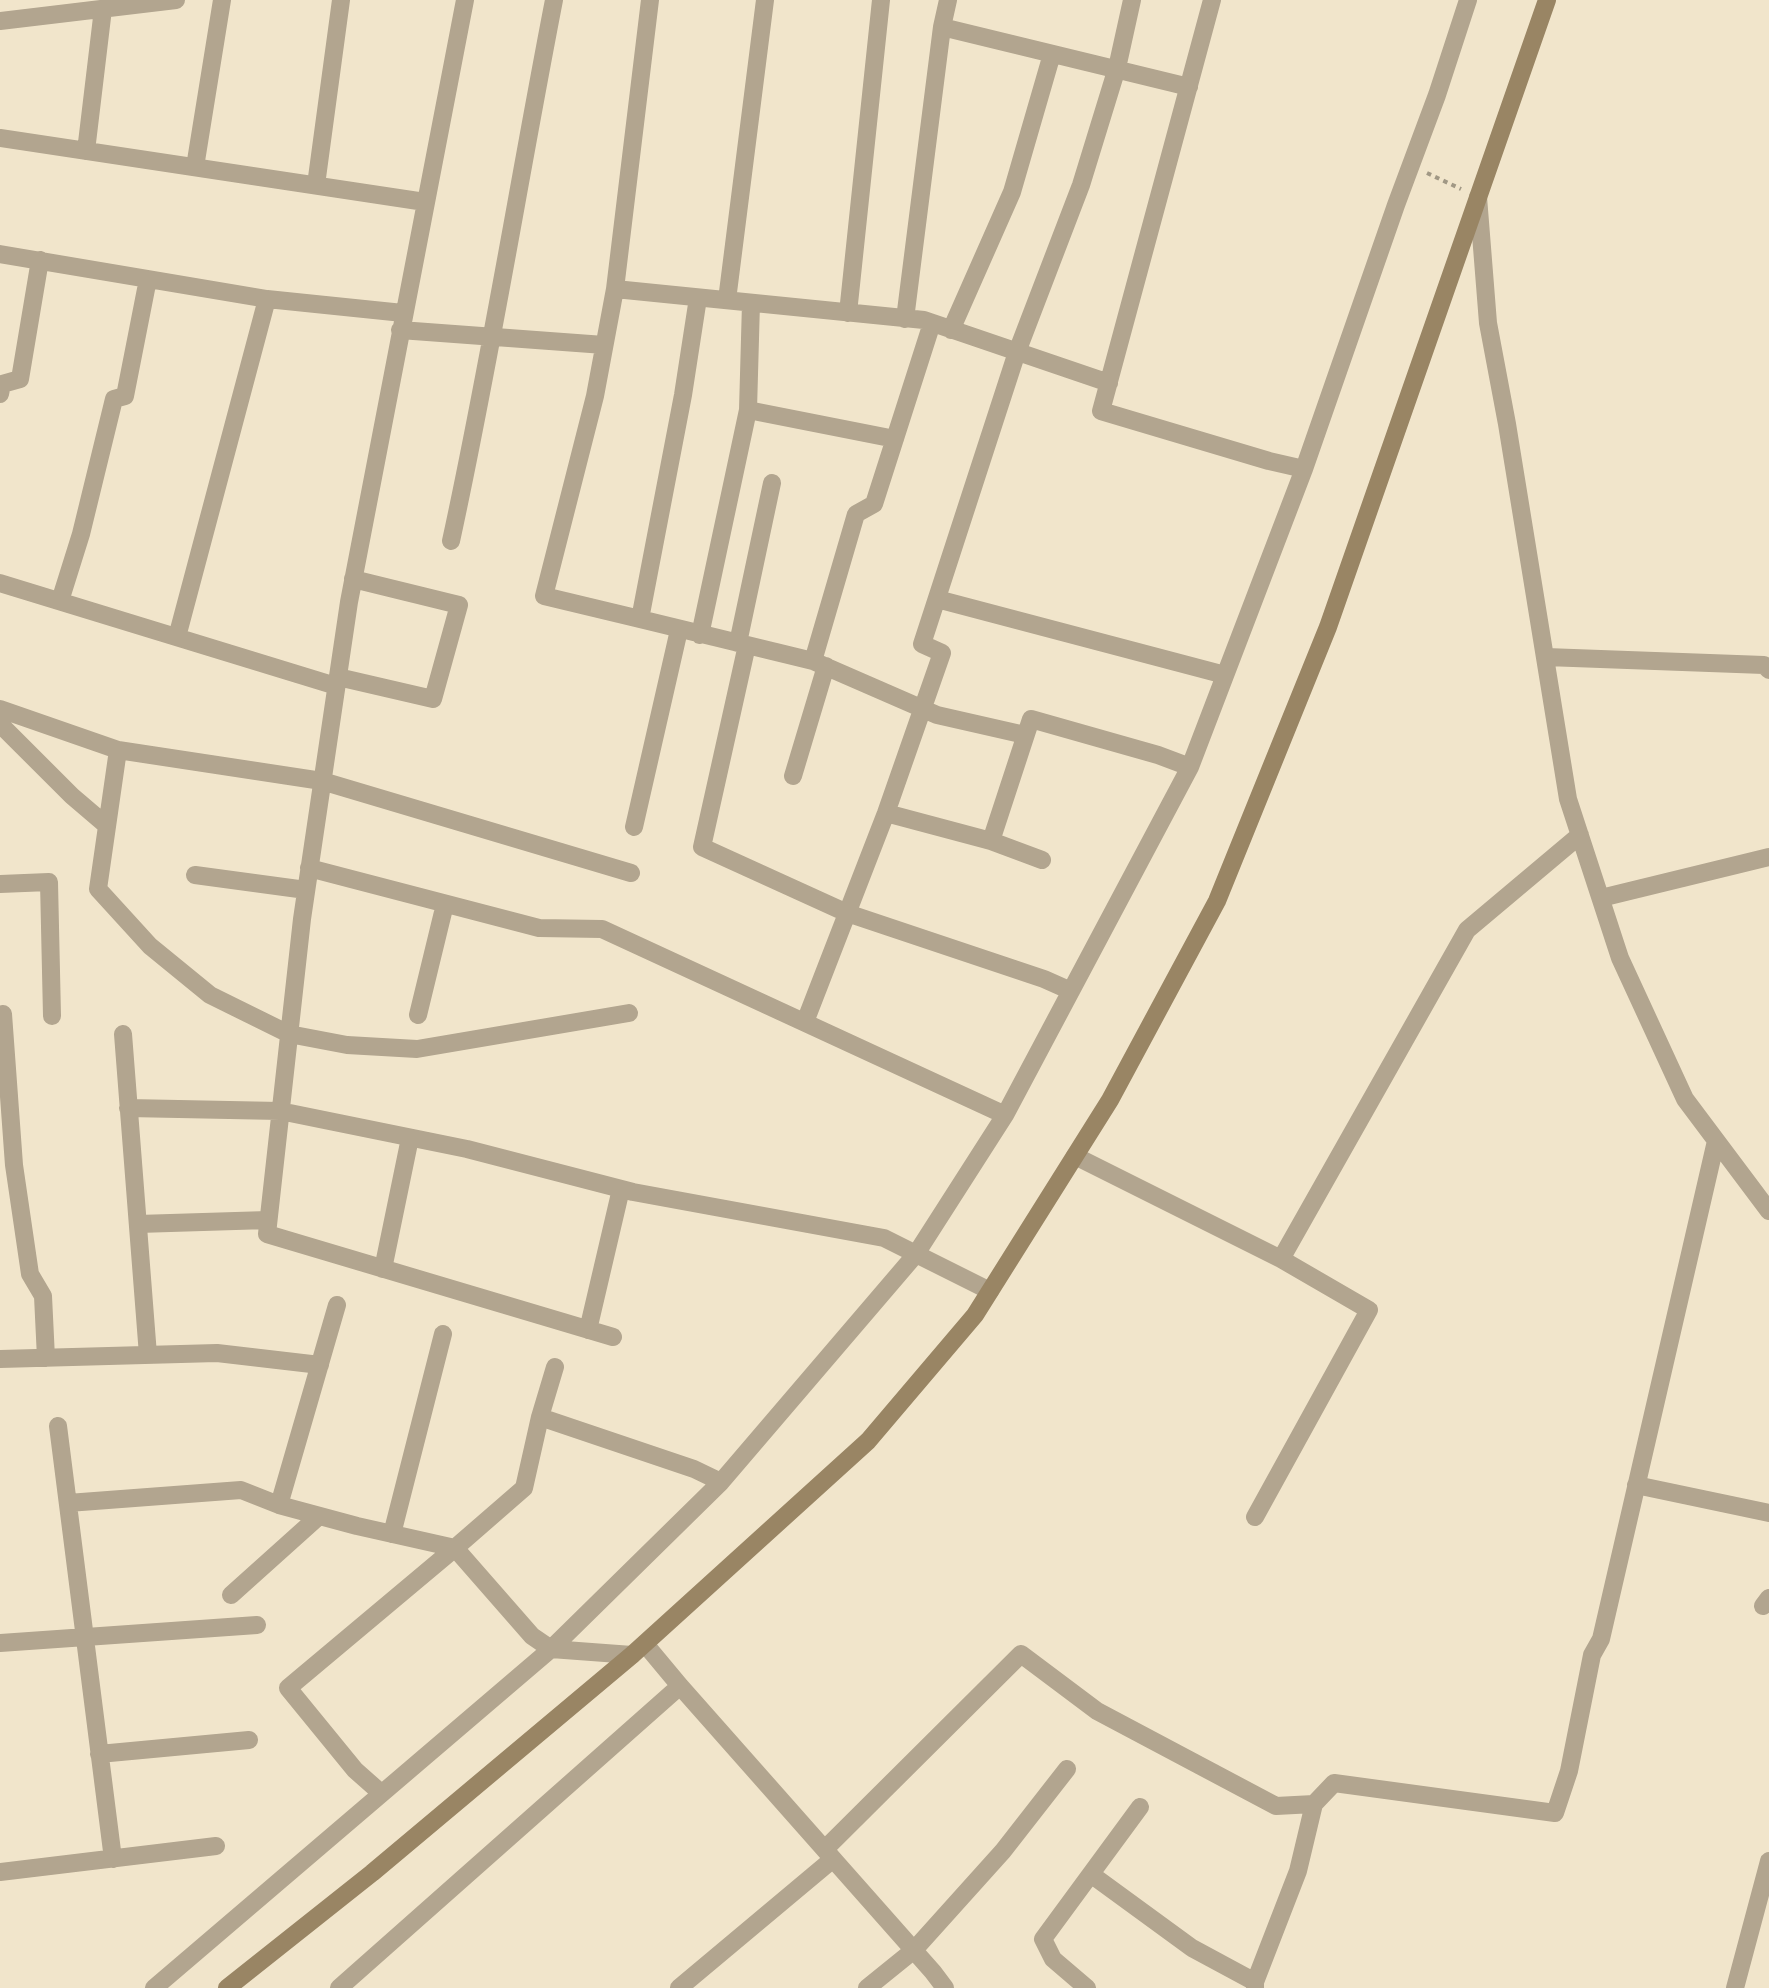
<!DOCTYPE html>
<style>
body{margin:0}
canvas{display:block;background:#f1e5cb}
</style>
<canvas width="1769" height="1988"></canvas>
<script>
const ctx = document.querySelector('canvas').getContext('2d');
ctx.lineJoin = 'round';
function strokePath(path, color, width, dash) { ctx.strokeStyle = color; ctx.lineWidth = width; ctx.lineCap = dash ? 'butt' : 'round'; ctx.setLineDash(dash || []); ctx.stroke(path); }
const path = new Path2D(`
 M1427,173L1461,189`);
const minor = new Path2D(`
 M465,0L349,602L302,919L267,1234L613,1337
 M1212,0L1101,411L1269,461L1304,469
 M0,21L176,0
 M942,27L1189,87
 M0,138L425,202
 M86,151L103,9
 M195,167L222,0
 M316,185L341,0
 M1478,197L1488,323L1507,424L1568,799L1620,958L1685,1099L1769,1211
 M0,254L267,299L403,313
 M615,289L924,320L1109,383
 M698,298L683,395L640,619L813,661L937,715L1025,735
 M727,300L765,0
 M848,313L881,0
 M905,319L942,27L948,0
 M400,330L604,345
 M951,330L1012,192L1052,54
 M0,394L2,384L20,379L40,260
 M748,410L895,439
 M451,541C490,362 519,180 554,0
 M0,583L336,686
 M937,599L1225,675
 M60,601L81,534L114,399L125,396L148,279
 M640,619L544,596L595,396L615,289L650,0
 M700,635L748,410L751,303
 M177,637L267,299
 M738,643L772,483
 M747,645L702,847L847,913L1044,979L1071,991
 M1546,657L1764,665L1769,670
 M813,661L856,514L874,504L932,323
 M338,677L433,699L459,605L353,579
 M0,709L118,750L322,781L631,873
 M0,724L72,796L106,825
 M118,750L98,889L150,946L210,995L289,1034L347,1045L417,1049L629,1013
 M793,776L826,666
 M886,813L991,841L1042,860
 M634,827L679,630
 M991,841L1031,719L1158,755L1190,767
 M309,868L539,928L602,929L1005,1115
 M195,875L306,890
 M0,884L49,882L52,1016
 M1601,898L1769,857
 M3,1014L14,1165L30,1274L43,1296L46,1358
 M418,1015L445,904
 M805,1022L886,813L942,653L922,644L1017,352L1081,185L1117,68L1132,0
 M123,1034L148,1355
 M128,1108L280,1111L467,1149L633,1192L884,1238L990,1291
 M1075,1156L1281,1259L1467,930L1580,835
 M138,1224L268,1220
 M383,1269L410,1138
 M588,1330L621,1189
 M0,1359L217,1353L320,1365
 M540,1417L694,1469L721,1482
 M58,1426L113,1859
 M1636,1485L1769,1513
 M68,1503L241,1490L279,1505L357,1526L455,1548L532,1636L551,1649L632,1655
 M279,1505L337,1305
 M1255,1517L1369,1310L1281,1259
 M392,1534L443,1334
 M231,1595L319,1516
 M1763,1606L1769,1598
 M0,1643L257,1625
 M645,1644L680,1686L933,1972L945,1988
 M99,1754L249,1740
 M381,1793L355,1770L288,1688L455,1548L524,1488L540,1417L555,1367
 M0,1872L216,1846
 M1092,1875L1192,1948L1255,1982
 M154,1988L551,1649L721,1482L916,1254L1005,1115L1190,767L1304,469L1396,205L1437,95L1468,0
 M339,1988L680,1686
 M679,1988L833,1859L825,1849L1021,1654L1097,1711L1276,1806L1314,1804
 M867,1988L914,1950L1003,1851L1067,1769
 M1087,1988L1053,1959L1043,1939L1140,1807
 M1255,1988V1982L1298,1871L1314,1804L1334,1783L1555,1813L1569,1771L1592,1655L1601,1639L1716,1141
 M1735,1988L1769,1861`);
const secondary = new Path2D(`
 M227,1988L372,1873L632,1655L868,1441L975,1315L1110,1100L1217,901L1328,627L1547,0`);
strokePath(path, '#a19885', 4, [4.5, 4.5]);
strokePath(minor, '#b2a58f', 18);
strokePath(secondary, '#998564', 18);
</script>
